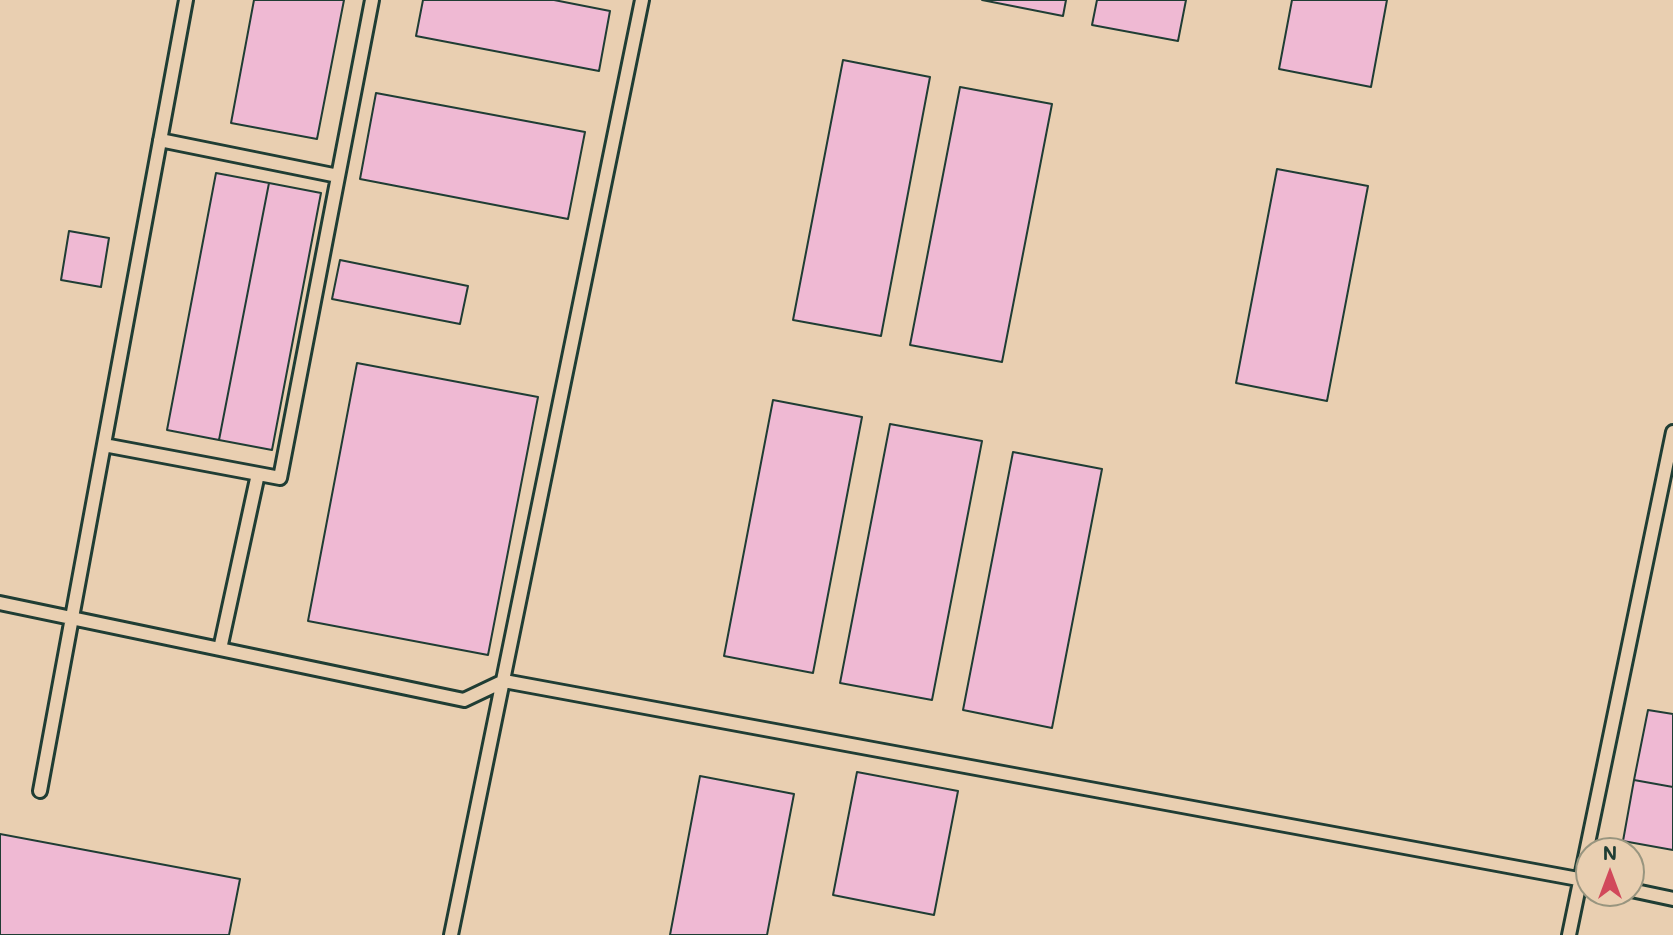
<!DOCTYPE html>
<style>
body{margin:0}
#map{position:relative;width:1673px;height:935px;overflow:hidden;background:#e9cfb1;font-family:Mali,sans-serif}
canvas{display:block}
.north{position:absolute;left:1575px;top:837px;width:70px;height:70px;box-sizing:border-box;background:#e9cfb1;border:2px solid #98957f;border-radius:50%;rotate:0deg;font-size:19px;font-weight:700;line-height:28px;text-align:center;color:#1f3d34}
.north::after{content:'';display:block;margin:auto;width:24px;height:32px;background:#d1495b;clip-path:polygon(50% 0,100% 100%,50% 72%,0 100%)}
</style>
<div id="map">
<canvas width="1673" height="935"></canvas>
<div class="north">N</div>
</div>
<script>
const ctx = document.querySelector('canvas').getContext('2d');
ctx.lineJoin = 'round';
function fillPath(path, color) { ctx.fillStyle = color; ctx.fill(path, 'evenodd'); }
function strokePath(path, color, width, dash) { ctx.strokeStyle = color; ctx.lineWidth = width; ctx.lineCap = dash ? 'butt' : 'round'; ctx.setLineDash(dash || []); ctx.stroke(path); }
const building = new Path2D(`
 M254,0H344L317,139L231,123Z
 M423,0H554L610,11L599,71L416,36Z
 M982,0H1066L1063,16Z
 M1097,0H1186L1178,41L1092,25Z
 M1292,0H1387L1371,87L1279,69Z
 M843,60L930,77L881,336L793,320Z
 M960,87L1052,104L1002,362L910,345Z
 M376,93L585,132L568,219L360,179Z
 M1277,169L1368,186L1327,401L1236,383Z
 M216,173L269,183L219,440L167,430Z
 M269,183L321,193L272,450L219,440Z
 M69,231L109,238L101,287L61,280Z
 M340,260L468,286L460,324L332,299Z
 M357,363L538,397L488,655L308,621Z
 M773,400L862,417L813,673L724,656Z
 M890,424L982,441L932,700L840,683Z
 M1013,452L1102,469L1052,728L963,710Z
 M1648,710L1673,714V787L1634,780Z
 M857,772L958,791L934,915L833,895Z
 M700,776L794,794L767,935H670Z
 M1634,780L1673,787V850L1623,841Z
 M0,834L240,879L229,935H0Z`);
const lane = new Path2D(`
 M160,140L338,176
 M104,445L280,478L372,0
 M0,603L464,700L504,681L1589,881
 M220,649L258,474
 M40,791L186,0
 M1631,890L1673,899
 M451,935L642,0
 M1569,935L1673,432`);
fillPath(building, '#efb9d3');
strokePath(building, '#1f3d34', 2);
strokePath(lane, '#1f3d34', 18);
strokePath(lane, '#e9cfb1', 12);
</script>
